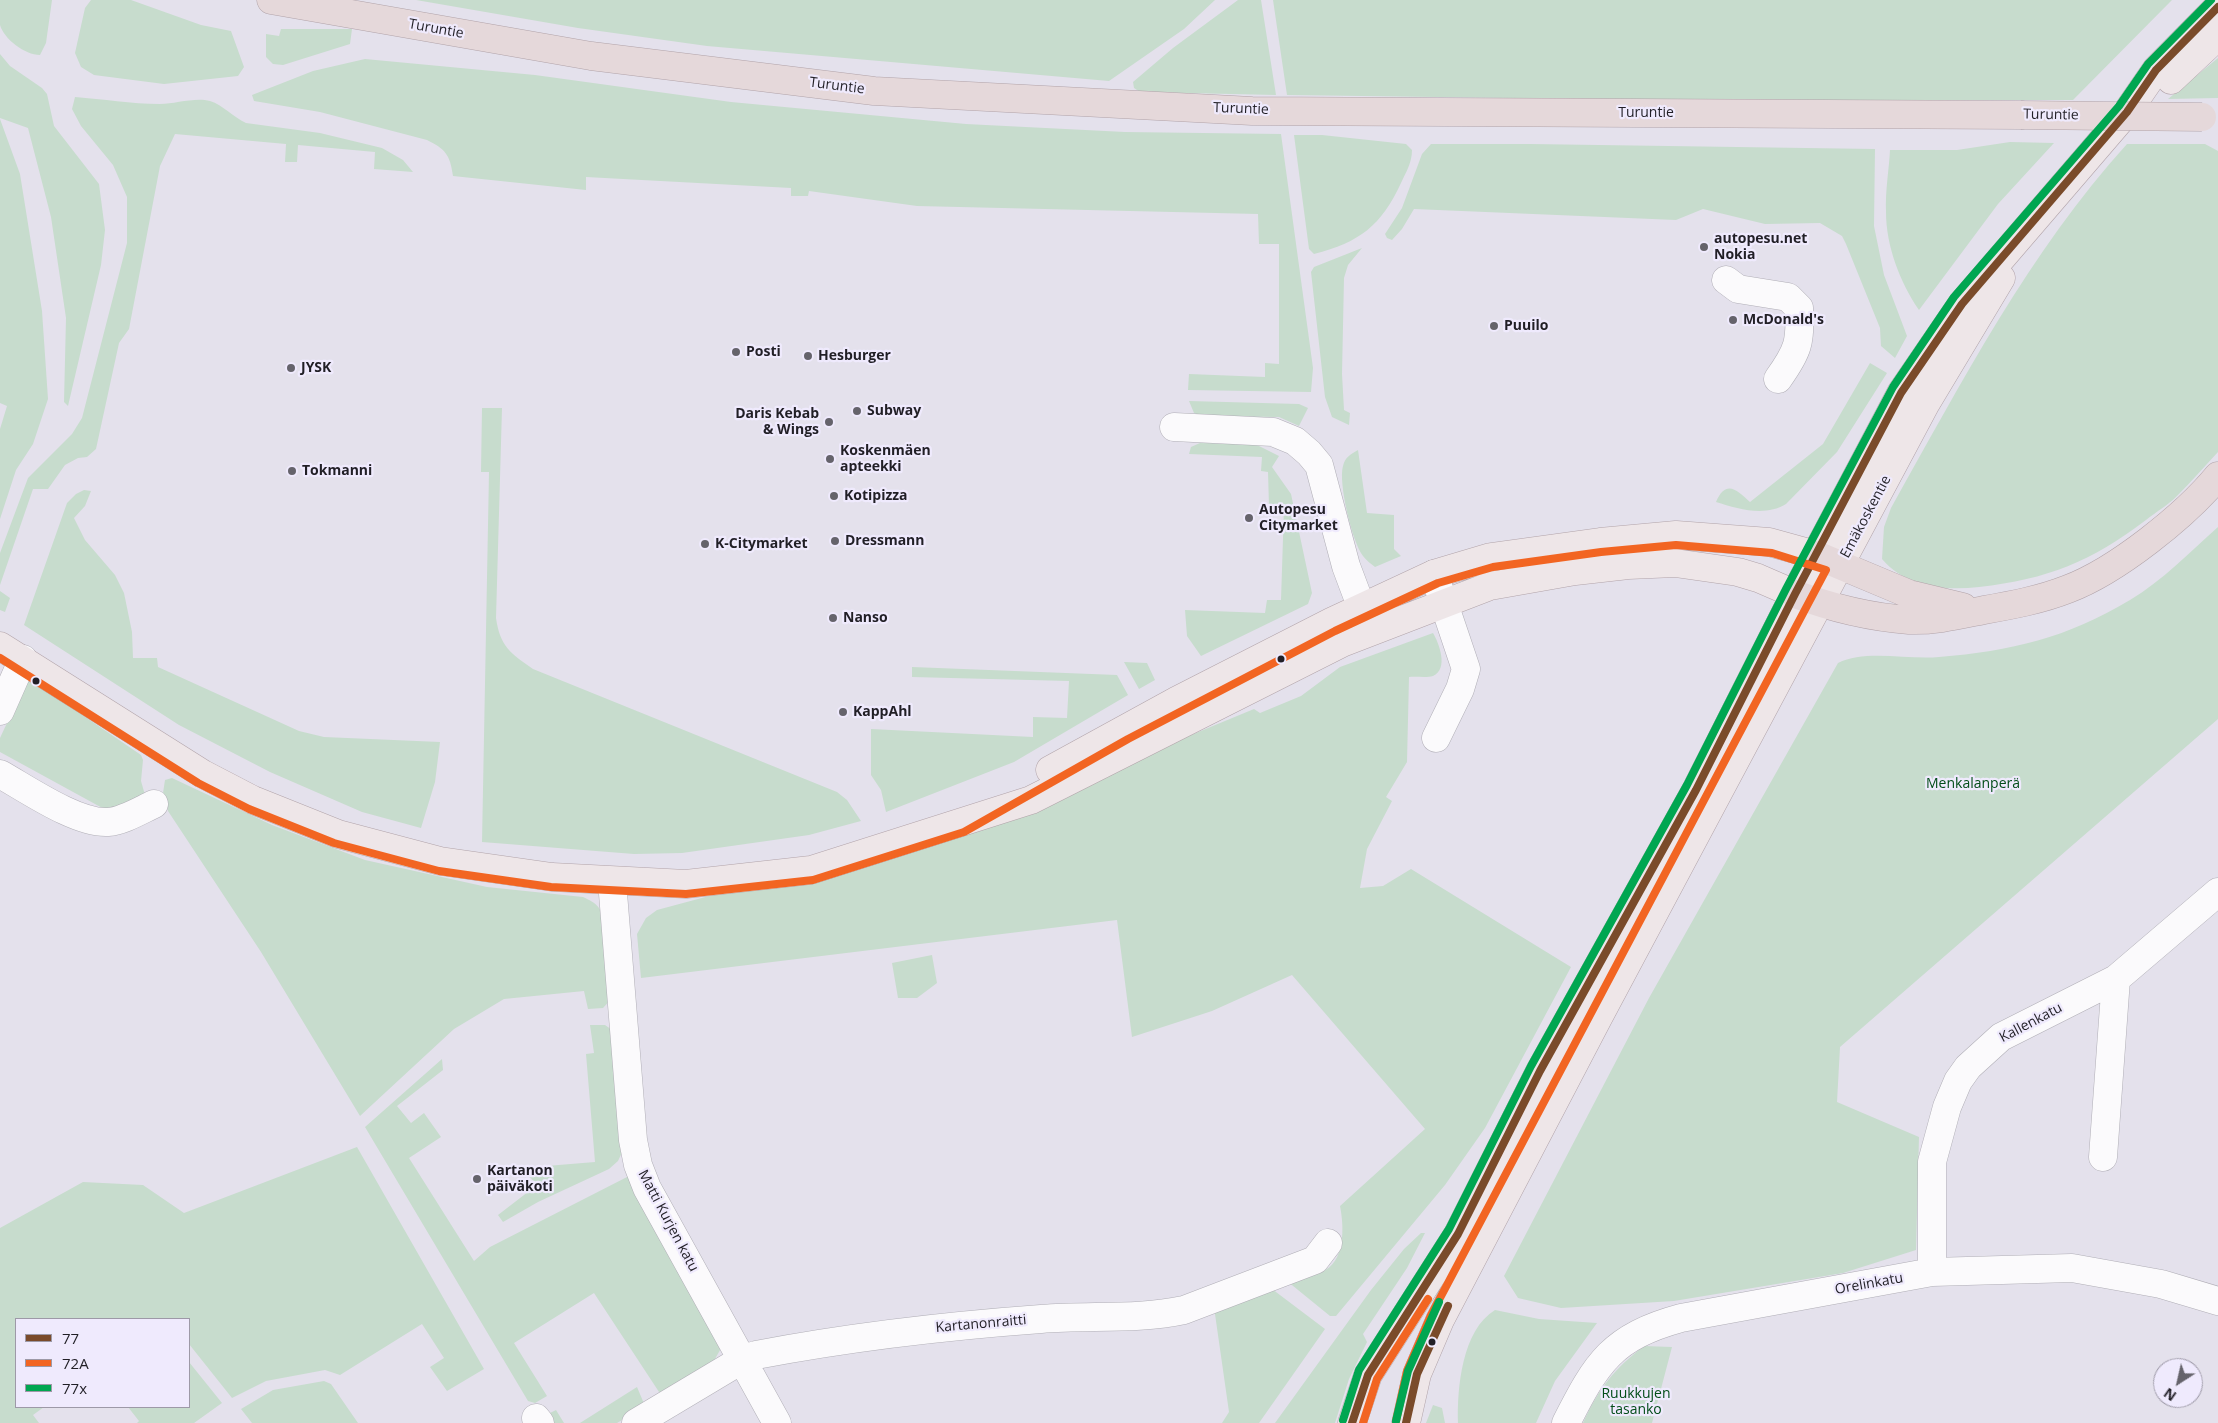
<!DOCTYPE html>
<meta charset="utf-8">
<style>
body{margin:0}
#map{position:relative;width:2218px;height:1423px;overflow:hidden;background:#e4e1ec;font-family:"Open Sans",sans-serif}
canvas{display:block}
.legend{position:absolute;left:15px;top:1318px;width:175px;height:90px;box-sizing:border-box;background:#efeafd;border:1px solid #9d99a7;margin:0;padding:6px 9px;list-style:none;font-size:15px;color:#211f26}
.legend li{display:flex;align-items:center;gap:10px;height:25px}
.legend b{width:25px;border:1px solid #9d99a7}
.north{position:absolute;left:2153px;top:1358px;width:50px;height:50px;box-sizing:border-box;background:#efeafd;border:1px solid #9d99a7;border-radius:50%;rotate:215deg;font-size:14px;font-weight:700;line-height:20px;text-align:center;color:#211f26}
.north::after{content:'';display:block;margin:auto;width:18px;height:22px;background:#65636b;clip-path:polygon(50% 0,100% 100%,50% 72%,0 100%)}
</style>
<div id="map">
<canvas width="2218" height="1423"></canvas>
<ul class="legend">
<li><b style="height:6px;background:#7a4b2a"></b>77</li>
<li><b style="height:6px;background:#f26522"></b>72A</li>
<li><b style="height:6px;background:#00a651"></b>77x</li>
</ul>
<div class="north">N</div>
</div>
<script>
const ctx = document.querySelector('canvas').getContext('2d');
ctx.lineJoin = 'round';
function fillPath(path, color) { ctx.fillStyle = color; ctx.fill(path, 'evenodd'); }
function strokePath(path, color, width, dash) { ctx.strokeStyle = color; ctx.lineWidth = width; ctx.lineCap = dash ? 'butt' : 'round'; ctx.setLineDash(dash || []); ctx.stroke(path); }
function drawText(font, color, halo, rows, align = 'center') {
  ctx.font = font + ' "Open Sans",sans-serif'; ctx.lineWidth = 4.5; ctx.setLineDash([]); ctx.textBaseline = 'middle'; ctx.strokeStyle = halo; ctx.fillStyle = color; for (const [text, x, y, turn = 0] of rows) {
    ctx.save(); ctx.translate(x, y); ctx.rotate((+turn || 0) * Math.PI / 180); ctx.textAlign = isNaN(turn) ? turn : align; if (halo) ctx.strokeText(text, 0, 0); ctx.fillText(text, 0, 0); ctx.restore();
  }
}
const green = new Path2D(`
 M0,0H52L46,43L40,55C25,55 4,39 0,25C0,18 0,7 0,0Z
 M91,0H131L201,25L231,31L244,67L238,76L164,84L94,75L81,67L75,53L85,8Z
 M416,0H1215L1184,29L1109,81L707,46L578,28Z
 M1238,0H1261L1276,95L1140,92L1134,88L1133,82L1173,48Z
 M1273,0H2172L2073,100H1660L1287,95Z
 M281,29H352L350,44L283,65L273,64L266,57V34L279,36Z
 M0,54L10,66L42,88L47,94L54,126L99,184L105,230L101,265L68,406L64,402L66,318L51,217L28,128L0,118Z
 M2218,58V98L2168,99Z
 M365,59L535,75L731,102L966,124L1125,132L1281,134L1313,368L1311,392L1188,390L1189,374L1265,377V363L1279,364V244H1259L1258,214L917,206L809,191L808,196H791V188L586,177V190L453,176C450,154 445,149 427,140L320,112L254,101L252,95L313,71Z
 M75,97C103,99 131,104 160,104C175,104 195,97 210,101C223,105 233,117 246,123L320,133L382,148L403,160L413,172L374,169L375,152L298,145L297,162H285L286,144L175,134L160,166L129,329L119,343L96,449L87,457L78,458L65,465L48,489H33L0,585V553L28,478L72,434L82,418L127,243V197L113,165L81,126L72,109Z
 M0,119L20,174L42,311L48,399L33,444L16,470L0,519V429L7,406L0,403Z
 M1294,135H1322L1406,144L1412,150C1412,163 1406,172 1401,183C1381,226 1360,242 1314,254L1309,249Z
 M2010,142L2054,143L1998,204L1919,310C1900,282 1886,246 1886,212C1885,191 1889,170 1890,150H1957Z
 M1431,144H1530L1875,149L1874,226L1884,275L1907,336L1895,358L1881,346L1880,328L1846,244L1842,236L1820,223L1765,224L1703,209L1676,220L1414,209L1402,229L1392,240L1387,238L1385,234L1402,208L1422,154Z
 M2127,144H2205L2218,151V452C2204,467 2191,482 2176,497C2168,505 2156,512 2146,520C2091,562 2048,579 1979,587C1944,591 1906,587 1882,559L1884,527L1891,508C1962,382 2029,252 2127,144Z
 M1362,248L1348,265L1344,278L1342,374L1344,410L1350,413L1349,425L1332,417L1325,397L1311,272L1314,267Z
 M1870,363L1887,373L1837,452L1786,504C1765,517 1738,509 1716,502C1726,479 1737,490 1750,502L1823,444Z
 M1189,401L1299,404L1308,408L1299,426L1279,417L1201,416L1194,413Z
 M482,408H502L496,618C500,646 510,653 533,669L837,792L847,800L861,821L809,835L682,853L634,854L482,842L489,472H481Z
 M1200,443L1255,444L1279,456L1272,467L1291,494L1312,593L1308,604L1201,656L1187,636L1185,610L1265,613L1267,600H1281L1284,507L1269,506L1268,472L1261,471L1262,457L1189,454L1191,447Z
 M1358,450L1367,513L1394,515V549L1401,556L1375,567C1371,564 1366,560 1363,556C1352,542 1338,482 1343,466C1345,457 1351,454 1358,450Z
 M84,490L91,491L85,506L74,518L85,540L115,575L124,593L132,632L133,658H157L158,667L299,731L324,737L440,742L435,782L421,828L362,812L270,772L179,725L24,625L67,503L76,494Z
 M2218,527V719L1840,1047L1837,1102L1919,1137L1916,1250L1843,1273L1674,1301L1561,1308L1518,1298L1504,1276L1649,998L1838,663C1865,649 1908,660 1939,657C2011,651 2067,638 2130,600C2162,581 2190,552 2218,527Z
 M0,591L10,598L5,612L0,610Z
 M1433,633C1439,643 1449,669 1433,676C1426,678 1416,676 1409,677L1407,762L1386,797L1392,801L1367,849L1360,888L1383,886L1411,869L1571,967L1485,1128L1445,1185L1336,1316H1330L1287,1281C1298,1278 1311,1277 1321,1272C1346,1263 1344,1226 1340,1206L1425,1129L1292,975L1212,1011L1132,1037L1117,920L641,978L637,934L646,918L657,910L724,892L820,876L888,860L1034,807L1162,747L1254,709L1260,713L1301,696L1340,667Z
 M1124,662L1147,663L1155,680L1139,689Z
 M912,667L1117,675L1128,695L1014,762L886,812L881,790L871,775V729L1033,737V717L1067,718L1069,681L912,677Z
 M26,682H34L141,755L143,760L141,781L145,795L121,810H106L0,752V738Z
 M172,778L272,825L365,860L487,887L583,897C589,900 595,902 599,908C611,927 610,973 613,997L603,1008L588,1009L584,991L504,999L454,1029L360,1116L261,952L168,811L163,793L165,780Z
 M932,955L937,983L917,998H898L892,963Z
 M590,1025H605L615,1032L624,1148L618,1161L609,1169L538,1202L503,1222L498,1215L537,1185L522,1168L595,1162L586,1054L594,1053Z
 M442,1059L443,1070L397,1106L411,1123L424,1113L441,1137L409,1158L474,1261L490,1247L629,1176L723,1345L712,1364L661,1395L594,1293L514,1343L547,1396L535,1403L528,1401L365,1127Z
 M357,1147L484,1369L447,1391L430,1367L444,1358L422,1324L340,1375L325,1370L266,1381L232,1398L189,1344V1319H16V1407H44L33,1415L39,1423H0V1228L83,1182L143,1185L184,1213Z
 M1421,1233H1425L1407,1268L1363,1334L1367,1342L1349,1379L1335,1423H1275L1371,1290L1404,1249Z
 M1272,1289L1325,1329L1259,1423H1222L1229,1412L1214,1307Z
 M1495,1310L1539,1319L1597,1323L1555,1381L1536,1423H1458C1457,1388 1462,1330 1495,1310Z
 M1644,1346L1672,1347L1652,1423H1583C1599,1388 1614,1369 1644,1346Z
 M189,1362L222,1403L194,1423H137L139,1421L128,1407H189Z
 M324,1381L331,1384L358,1423H252L241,1409L273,1390Z
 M637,1387L645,1406L617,1423H580Z
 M1433,1405L1442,1408L1445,1423H1426Z
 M556,1410L564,1423H547L550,1413Z`);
const minor = new Path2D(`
 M1726,280L1738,289L1788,297L1799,308C1801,342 1798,351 1778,379
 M1174,427L1273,432L1295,441L1309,453L1319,465L1346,566L1370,630
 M1434,574L1466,669L1460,689L1436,738
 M0,711L23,659
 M0,774C27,789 77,824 108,822C123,821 141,810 154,804
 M612,881L633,1140L638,1165L647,1188L777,1423
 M2103,1157L2116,979
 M1932,1272V1162L1947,1107L1958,1081L1968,1067L2001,1037L2116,979L2218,892
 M536,1418L540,1423
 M636,1423L743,1359L756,1355C850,1337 945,1326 1041,1319C1089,1315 1138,1320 1184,1310L1315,1260L1328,1243
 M1566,1423C1597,1362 1612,1337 1681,1318L1932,1272L2072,1268L2161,1284L2218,1301`);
const major = new Path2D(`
 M2171,80L2218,36
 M0,646L203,774L253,800L338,834L440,861L552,877L686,884L811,870L1031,800L1342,643L1490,586L1575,571L1628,565L1675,563L1738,572L1758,578L1795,594
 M1050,770L1176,701L1331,622L1434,574L1491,557L1600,542L1676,535L1769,542L1816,555
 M1352,1423L1368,1375L1458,1234L1540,1071L1696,790L1795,594L1901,393L1962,304L2127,112L2156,70L2218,7
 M1406,1423L1417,1374L1440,1320L1598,1018L1926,403L2001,278`);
const highway = new Path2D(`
 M271,0L591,56L874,91L1252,111L2021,115
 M1816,555L1909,594L1963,607
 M1795,594C1832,608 1869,617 1909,620C1935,621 1959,615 1984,610C2012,605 2040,600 2068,589C2116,571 2185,516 2218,476`);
const highwayBridge = new Path2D(`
 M2021,115L2202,117`);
const bus1 = new Path2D(`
 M1352,1423L1368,1375L1458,1234L1540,1071L1696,790L1795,594L1901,393L1962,304L2127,112L2156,70L2218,7
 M1406,1423L1417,1374L1448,1306`);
const bus2 = new Path2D(`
 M0,658L198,783L249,809L334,843L439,871L551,887L686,894L813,880L964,832L1128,739L1335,631L1438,583L1493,567L1601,552L1676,545L1772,553L1826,570L1431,1315L1407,1371L1396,1421
 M1363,1423L1377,1379L1428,1299`);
const bus3 = new Path2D(`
 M1343,1420L1359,1370L1449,1229L1531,1066L1687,785L1786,589L1893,387L1954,297L2119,106L2148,64L2211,0
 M1396,1421L1408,1371L1439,1302`);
const markers = [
 [1704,247,5,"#65636b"],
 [1733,320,5,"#65636b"],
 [1494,326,5,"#65636b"],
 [736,352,5,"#65636b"],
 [808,356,5,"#65636b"],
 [291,368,5,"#65636b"],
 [857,411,5,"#65636b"],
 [829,422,5,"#65636b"],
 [830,459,5,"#65636b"],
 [292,471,5,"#65636b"],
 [834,496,5,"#65636b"],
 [1249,518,5,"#65636b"],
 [835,541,5,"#65636b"],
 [705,544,5,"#65636b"],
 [833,618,5,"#65636b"],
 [1281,659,4.5,"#211f26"],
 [36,681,4.5,"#211f26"],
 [843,712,5,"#65636b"],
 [477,1179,5,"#65636b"],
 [1432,1342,4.5,"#211f26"]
];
const streetNames = [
 ["Turuntie",436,29,10],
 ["Turuntie",837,86,7],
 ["Turuntie",1241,109,2],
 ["Turuntie",1646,113],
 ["Turuntie",2051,115,1],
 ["Emäkoskentie",1866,517,-62],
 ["Kallenkatu",2031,1023,-28],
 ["Matti Kurjen katu",668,1221,62],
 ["Orelinkatu",1869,1284,-10],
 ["Kartanonraitti",981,1324,-5]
];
const poiNames = [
 ["autopesu.net",1714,239],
 ["Nokia",1714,255],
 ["McDonald's",1743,320],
 ["Puuilo",1504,326],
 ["Posti",746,352],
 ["Hesburger",818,356],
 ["JYSK",301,368],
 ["Subway",867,411],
 ["Daris Kebab",819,414,"right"],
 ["& Wings",819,430,"right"],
 ["Koskenmäen",840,451],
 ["apteekki",840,467],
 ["Tokmanni",302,471],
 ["Kotipizza",844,496],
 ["Autopesu",1259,510],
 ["Citymarket",1259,526],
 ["Dressmann",845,541],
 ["K-Citymarket",715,544],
 ["Nanso",843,618],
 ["KappAhl",853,712],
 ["Kartanon",487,1171],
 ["päiväkoti",487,1187]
];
const parkNames = [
 ["Menkalanperä",1973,784],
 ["Ruukkujen",1636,1394],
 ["tasanko",1636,1410]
];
fillPath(green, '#c7dccd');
strokePath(minor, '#b0aeb6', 29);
strokePath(major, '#b1a3a9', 29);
strokePath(highway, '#b1a3a9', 29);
strokePath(minor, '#fbfafc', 28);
strokePath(major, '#eee6e8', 28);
strokePath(highway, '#e5d8da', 28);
strokePath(highwayBridge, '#b1a3a9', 29, []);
strokePath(highwayBridge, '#e5d8da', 28);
strokePath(bus1, '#7a4b2a', 8);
strokePath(bus2, '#f26522', 8);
strokePath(bus3, '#00a651', 8);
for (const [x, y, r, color] of markers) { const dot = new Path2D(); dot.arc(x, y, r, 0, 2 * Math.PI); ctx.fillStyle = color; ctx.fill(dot); strokePath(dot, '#efeafd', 2); }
drawText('14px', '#211f26', '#efeafd', streetNames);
drawText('bold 14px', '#211f26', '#efeafd', poiNames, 'left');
drawText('14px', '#034d19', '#efeafd', parkNames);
</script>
